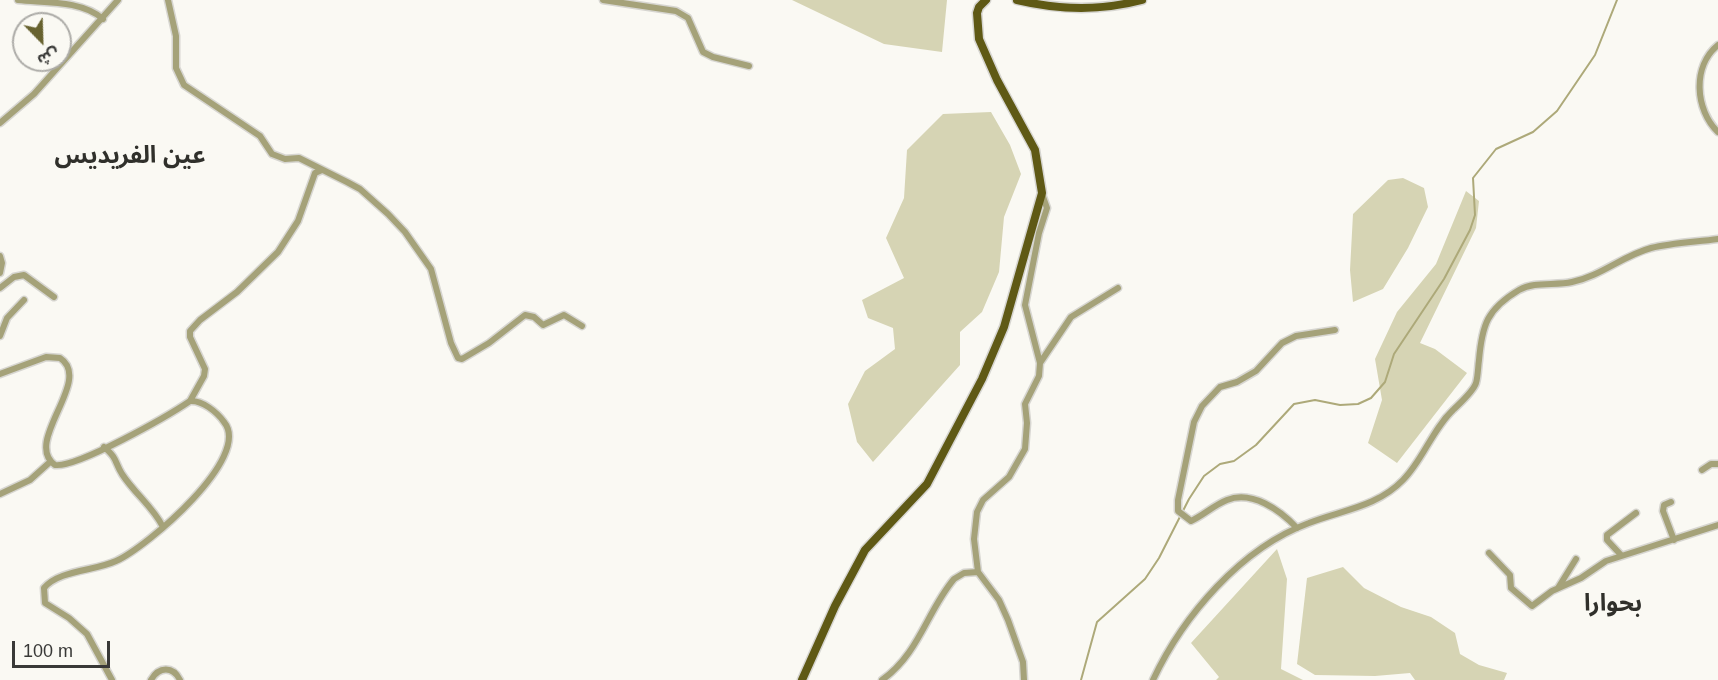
<!DOCTYPE html>
<meta charset="utf-8">
<style>
body{margin:0}
#map{position:relative;width:1718px;height:680px;overflow:hidden;background:#faf9f3;font-family:Arial,"Noto Sans Arabic",sans-serif}
canvas{display:block}
.north{position:absolute;left:12px;top:12px;width:60px;height:60px;box-sizing:border-box;background:#faf9f3;border:2px solid #adaca8;border-radius:50%;rotate:157deg;font-size:16px;font-weight:700;line-height:24px;text-align:center;color:#393937}
.north::after{content:'';display:block;margin:auto;width:21px;height:27px;background:#67622f;clip-path:polygon(50% 0,100% 100%,50% 72%,0 100%)}
.scale{position:absolute;left:12px;top:641px;width:98px;height:27px;box-sizing:border-box;border:3px solid #393937;border-top:0;padding-left:8px;font-size:18px;line-height:21px;white-space:nowrap;color:#393937;-webkit-text-stroke:4px #faf9f3;paint-order:stroke}
</style>
<div id="map">
<canvas width="1718" height="680"></canvas>
<div class="north">ش</div>
<div class="scale">100 m</div>
</div>
<script>
const ctx = document.querySelector('canvas').getContext('2d');
ctx.lineJoin = 'round';
function fillPath(path, color) { ctx.fillStyle = color; ctx.fill(path, 'evenodd'); }
function strokePath(path, color, width, dash) { ctx.strokeStyle = color; ctx.lineWidth = width; ctx.lineCap = dash ? 'butt' : 'round'; ctx.setLineDash(dash || []); ctx.stroke(path); }
function drawText(font, color, halo, rows, align = 'center') {
  ctx.font = font + ' Arial,"Noto Sans Arabic",sans-serif'; ctx.lineWidth = 4.5; ctx.setLineDash([]); ctx.textBaseline = 'middle'; ctx.strokeStyle = halo; ctx.fillStyle = color; for (const [text, x, y, turn = 0] of rows) {
    ctx.save(); ctx.translate(x, y); ctx.rotate((+turn || 0) * Math.PI / 180); ctx.textAlign = isNaN(turn) ? turn : align; if (halo) ctx.strokeText(text, 0, 0); ctx.fillText(text, 0, 0); ctx.restore();
  }
}
const green = new Path2D(`
 M792,0H947L942,52L884,44Z
 M991,112L1010,145L1021,174L1004,217L999,272L982,312L960,332V365L873,462L857,442L848,404L865,371L895,349L893,328L868,318L862,300L904,278L886,238L904,198L907,150L943,114Z
 M1403,178L1424,188L1428,207L1408,248L1383,289L1353,302L1350,270L1353,214L1388,180Z
 M1466,191L1479,201L1476,228L1420,343L1435,349L1467,373L1397,463L1368,443L1382,400L1375,359L1397,312L1436,264Z
 M1277,549L1287,579L1281,669L1303,680H1216L1219,677L1191,643Z
 M1343,567L1364,588L1401,607L1431,617L1455,633L1460,654L1479,665L1507,673L1504,680H1415L1410,673L1375,676L1315,675L1297,664L1307,578Z`);
const stream = new Path2D(`
 M1081,680L1097,622L1145,579L1159,558L1189,499L1204,476L1220,464L1234,461L1256,445L1294,404L1315,400L1340,405L1358,404L1371,398L1385,382L1394,354L1444,279L1470,230L1475,215L1473,178L1496,149L1533,132L1557,111L1595,55L1617,0`);
const minor = new Path2D(`
 M18,0C45,3 81,0 103,19
 M168,0L176,36V68L184,85L260,136L272,154L285,159L299,158L347,182L360,189L388,214L405,232L431,269L451,343L458,358L462,359L489,343L525,315L534,317L543,325L564,315L582,326
 M603,0L676,11L688,18L703,52L713,57L749,66
 M1718,45C1692,66 1695,110 1718,132
 M0,123L34,94L118,0
 M0,256L2,263L0,273
 M0,288L14,277L24,275L54,297
 M0,336L7,318L24,300
 M1040,363L1071,317L1118,288
 M0,374L46,357L60,358C94,380 22,442 55,465C77,468 168,416 190,401C202,400 217,412 224,422C253,457 147,547 116,561C95,571 59,570 44,588L45,603L69,618L87,634L112,680
 M190,401L204,376L205,369L190,337V331L200,320L237,292L278,252L298,221L315,173L322,170
 M104,447C118,459 114,461 122,474C135,494 153,507 163,527
 M1702,470L1711,464H1718
 M0,494L30,480L50,462
 M1671,502L1664,505L1663,511L1674,540
 M1297,528C1280,510 1252,490 1227,500C1214,505 1204,515 1191,521L1178,511V500L1194,422L1202,406L1220,387L1237,382L1256,371L1282,343L1296,336L1335,330
 M1489,553L1510,575L1511,588L1532,606L1552,591L1581,578L1606,561L1718,525
 M1621,555L1607,540V535L1636,513
 M1558,588L1576,559
 M151,680C159,666 173,666 180,680
 M882,680C919,654 927,611 954,579L964,573L978,572
 M1024,680L1023,662L1008,620L999,600L978,572L974,539L977,512L983,500L1009,477L1025,449L1027,423L1025,404L1039,376L1040,363L1025,305L1039,233L1047,208L1042,194
 M1153,680C1183,616 1241,548 1309,523C1342,510 1377,507 1403,480C1423,460 1432,430 1453,410C1460,403 1473,392 1476,383C1478,376 1478,367 1479,360C1482,325 1487,309 1519,290C1535,281 1555,286 1572,282C1601,276 1622,256 1651,248C1672,243 1696,242 1718,239`);
const major = new Path2D(`
 M1017,0C1059,10 1101,11 1142,0
 M802,680L835,606L865,550L927,484L982,379L1004,327L1042,193L1035,150L997,80L979,39L977,13L979,7L986,0`);
const quarterNames = [
 ["عين الفريديس",130,156],
 ["بحوارا",1613,604]
];
fillPath(green, '#d6d4b4');
strokePath(stream, '#ada979', 2);
strokePath(minor, '#d7d6d1', 9);
strokePath(major, '#d7d6d1', 11);
strokePath(minor, '#a5a279', 6);
strokePath(major, '#5f5915', 8);
drawText('bold 24px', '#30302b', '#faf9f3', quarterNames);
</script>
